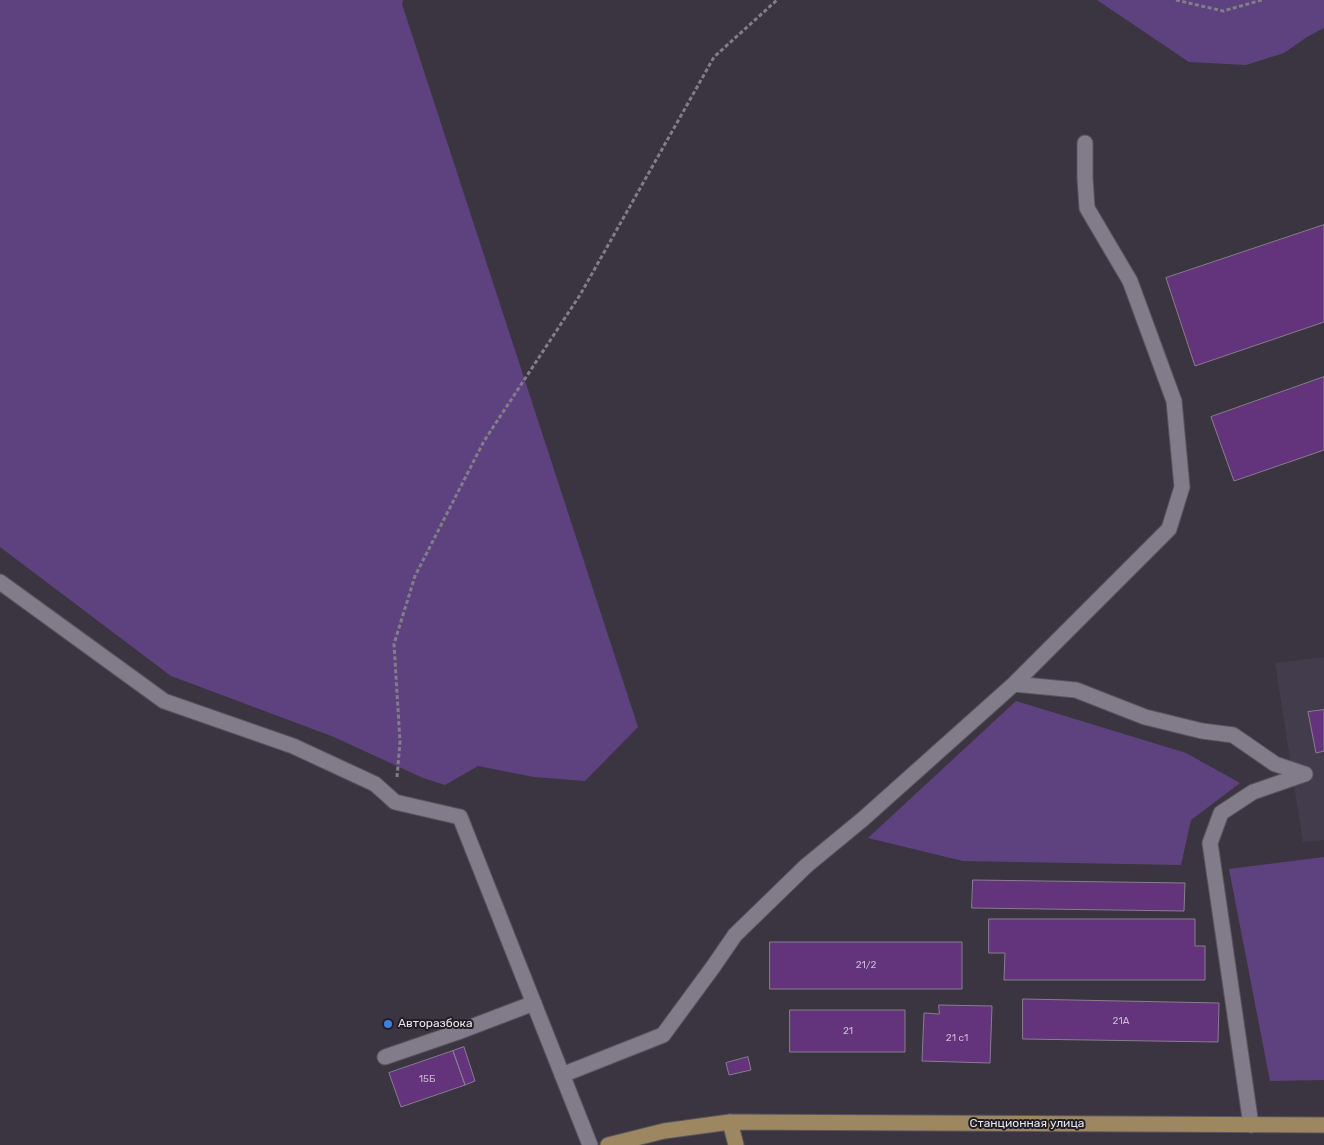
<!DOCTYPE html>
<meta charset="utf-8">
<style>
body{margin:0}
canvas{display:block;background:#3a3540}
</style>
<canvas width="1324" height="1145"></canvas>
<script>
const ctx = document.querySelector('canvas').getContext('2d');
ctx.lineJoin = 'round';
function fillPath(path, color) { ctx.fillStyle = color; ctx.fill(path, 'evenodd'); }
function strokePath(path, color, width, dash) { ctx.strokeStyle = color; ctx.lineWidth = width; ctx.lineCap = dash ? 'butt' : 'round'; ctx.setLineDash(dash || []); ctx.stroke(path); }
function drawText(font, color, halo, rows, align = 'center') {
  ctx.font = font + ' Rubik,sans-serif'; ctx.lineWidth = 4; ctx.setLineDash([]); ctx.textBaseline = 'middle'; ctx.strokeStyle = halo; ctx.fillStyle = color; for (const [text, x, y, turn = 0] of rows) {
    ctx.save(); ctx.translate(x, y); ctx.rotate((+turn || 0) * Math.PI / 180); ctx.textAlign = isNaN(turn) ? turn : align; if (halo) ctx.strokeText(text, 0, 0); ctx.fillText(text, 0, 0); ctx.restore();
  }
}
const built = new Path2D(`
 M1324,657V840L1303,842L1275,663Z`);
const green = new Path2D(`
 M0,0H403L402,4L638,727L585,781L534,777L478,766L445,785L423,778L334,737L171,676L0,547Z
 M1097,0H1324V28L1307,37L1284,53L1246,65L1189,62Z
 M1016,701L1186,753L1240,783L1191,820L1181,865L963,861L868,838Z
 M1324,857V1080L1270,1081L1229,869Z`);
const building = new Path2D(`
 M1324,225V322L1195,366L1166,278Z
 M1324,377V450L1234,481L1211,417Z
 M1324,710V751L1316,753L1308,712Z
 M973,880L1185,883L1184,911L972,908Z
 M989,919H1195V946H1205V980H1004L1005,953H989Z
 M770,942H962V989H770Z
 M1023,999L1219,1003L1218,1042L1023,1039Z
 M939,1005L992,1006L990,1063L922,1061L924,1013L939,1014Z
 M790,1010H905V1052H790Z
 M464,1047L475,1081L465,1085L453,1051Z
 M453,1051L465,1085L401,1107L389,1073Z
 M748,1057L751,1070L729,1075L726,1063Z`);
const path = new Path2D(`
 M1176,0L1223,11L1262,0
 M397,777L400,742L394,644L415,576L484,441L580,295L714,57L777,0`);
const minor = new Path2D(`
 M0,582L164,701L293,746L375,784L395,802L460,817L590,1145
 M1014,684L1169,529L1182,487L1174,401L1130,281L1087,208L1085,178V143
 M385,1057L458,1032L534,1003
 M562,1075L663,1035L713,967L735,935L806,866L863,819L1014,684L1076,690L1145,717L1202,731L1233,735L1275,764L1305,774
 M1251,1125L1210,843L1221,813L1253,792L1305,774`);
const major = new Path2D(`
 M730,1122L736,1145
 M608,1145L664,1131L730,1122L1324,1125`);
const markers = [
 [388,1024,5,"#3f7fe0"]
];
const numberNames = [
 ["21/2",866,965],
 ["21А",1121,1021],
 ["21",848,1031],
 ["21 с1",957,1038],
 ["15Б",427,1079]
];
const poiNames = [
 ["Авторазбока",398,1024]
];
const streetNames = [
 ["Станционная улица",1027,1124]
];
fillPath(built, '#433c4d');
fillPath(green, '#5e427f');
fillPath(building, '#63337c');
strokePath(building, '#867e8b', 1);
strokePath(minor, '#59545e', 17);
strokePath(major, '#59545e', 17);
strokePath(path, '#827e87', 3, [4, 2.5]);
strokePath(minor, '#827c8a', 15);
strokePath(major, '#9d8760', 15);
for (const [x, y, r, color] of markers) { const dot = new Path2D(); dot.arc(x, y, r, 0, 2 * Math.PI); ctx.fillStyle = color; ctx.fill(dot); strokePath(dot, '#201e23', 2); }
drawText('10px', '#c7b8d0', null, numberNames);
drawText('12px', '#e8e5ec', '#201e23', poiNames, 'left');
drawText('12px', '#e8e5ec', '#201e23', streetNames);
</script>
